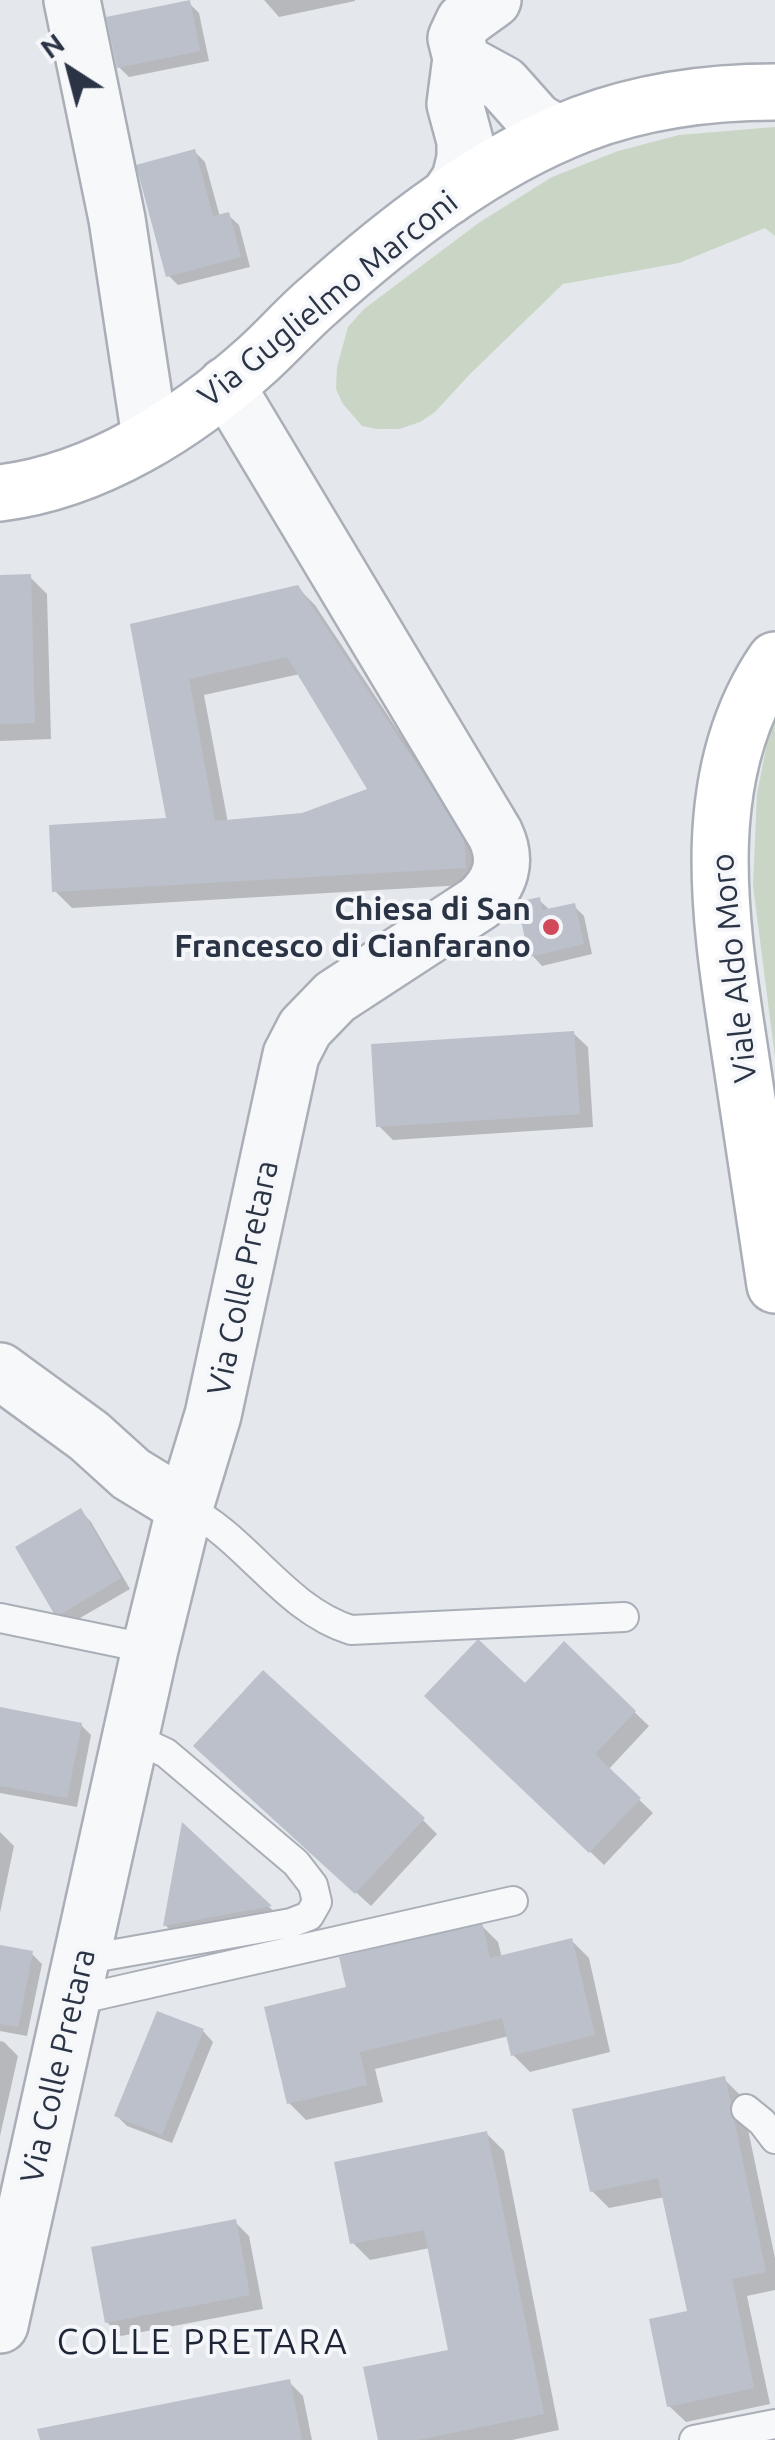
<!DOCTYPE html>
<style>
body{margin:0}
#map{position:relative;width:775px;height:2440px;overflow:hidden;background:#e4e7ec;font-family:Ubuntu,sans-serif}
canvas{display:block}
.north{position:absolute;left:20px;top:20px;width:100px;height:100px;-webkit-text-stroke:8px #f4f6f9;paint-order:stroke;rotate:324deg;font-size:28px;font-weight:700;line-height:40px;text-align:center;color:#2b3445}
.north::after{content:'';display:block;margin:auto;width:35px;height:45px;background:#2b3445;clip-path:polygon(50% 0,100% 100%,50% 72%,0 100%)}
</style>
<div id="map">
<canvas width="775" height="2440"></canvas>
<div class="north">N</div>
</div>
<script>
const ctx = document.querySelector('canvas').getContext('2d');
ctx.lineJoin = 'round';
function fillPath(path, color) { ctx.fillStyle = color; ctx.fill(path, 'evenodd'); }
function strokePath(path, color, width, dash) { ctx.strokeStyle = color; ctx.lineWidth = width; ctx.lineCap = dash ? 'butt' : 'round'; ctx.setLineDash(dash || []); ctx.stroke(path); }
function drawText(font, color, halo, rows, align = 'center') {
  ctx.font = font + ' Ubuntu,sans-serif'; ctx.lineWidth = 8; ctx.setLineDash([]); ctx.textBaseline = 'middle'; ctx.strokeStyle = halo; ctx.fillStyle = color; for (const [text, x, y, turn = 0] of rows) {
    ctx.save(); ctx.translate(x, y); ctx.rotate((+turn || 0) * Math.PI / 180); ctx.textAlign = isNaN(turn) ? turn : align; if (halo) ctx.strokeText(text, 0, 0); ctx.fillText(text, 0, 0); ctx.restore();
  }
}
const green = new Path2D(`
 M775,127V236L765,228L679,263L563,284L470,374L435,412L420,422L399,429H377L362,426L343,404L336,389L337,367L348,327L364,309L480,222L552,177L618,151L679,135Z
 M775,722V1057L753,886L757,794L768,738Z`);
const shadow = new Path2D(`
 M264,0H355V1L279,17Z
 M189,3L199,13L209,61L129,77L119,67Z
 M194,151L205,162L220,217L228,215L239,225L250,267L178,285L168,275Z
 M30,577L47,594L51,739L0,741V578Z
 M298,588L315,605L480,855L481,884L72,908L55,891L169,820L133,626ZM300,674L370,790L303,816L228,823L204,695Z
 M539,900L551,911L574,906L584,916L592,954L542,966L532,955Z
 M573,1033L588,1047L593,1127L393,1140L379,1126Z
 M81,1511L91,1522L130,1589L68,1625L58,1615Z
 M564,1645L649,1726L608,1770L653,1813L604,1865L428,1696L525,1687Z
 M0,1710L81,1725L91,1735L77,1807L0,1793Z
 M211,1760L423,1820L437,1834L371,1906Z
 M183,1827L279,1916L176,1935L166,1926Z
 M0,1832L14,1846L0,1913Z
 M481,1925L498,1942L502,1958L572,1941L589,1958L610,2052L530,2072L513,2055L509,2036L375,2069L383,2102L306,2120L289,2103L349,1989Z
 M0,1948L32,1954L42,1964L27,2036L0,2031Z
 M203,2031L213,2042L172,2143L127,2126L117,2116Z
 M0,2041L4,2042L18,2056L0,2136Z
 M724,2079L741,2096L775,2258V2290L747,2296L770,2404L686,2422L669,2406L690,2313L665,2197L609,2208L592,2191Z
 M487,2134L504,2151L559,2430L512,2440H380L451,2352L430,2248L370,2260L353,2243Z
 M235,2222L249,2236L263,2309L121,2336L107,2322Z
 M289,2382L303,2396L312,2440H42Z`);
const building = new Path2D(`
 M190,0L200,51L117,68L106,17Z
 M195,149L213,216L229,212L241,257L166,277L136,165Z
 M31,574L35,723L0,724V575Z
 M298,585L464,836L466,868L52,892L49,825L166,818L130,624ZM287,657L367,789L302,813L215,821L189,679Z
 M540,897L542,910L575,903L584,944L529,957L517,902Z
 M574,1031L580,1114L376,1127L371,1044Z
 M81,1508L121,1578L56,1617L15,1547Z
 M478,1639L525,1683L564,1641L636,1711L595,1754L641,1798L589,1853L424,1696Z
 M263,1670L425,1818L355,1894L193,1746Z
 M0,1707L82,1723L67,1798L0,1786Z
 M182,1822L272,1906L163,1926Z
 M482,1922L490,1958L572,1938L595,2035L511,2056L502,2018L360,2052L367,2085L287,2104L264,2007L346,1987L339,1957Z
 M0,1945L33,1951L18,2027L0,2024Z
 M157,2011L204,2029L162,2135L114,2116Z
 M725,2076L766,2272L732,2279L754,2388L667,2407L649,2319L687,2311L658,2178L590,2192L572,2109Z
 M487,2131L544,2414L418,2440H378L363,2367L448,2350L424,2230L350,2244L334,2162Z
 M236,2219L250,2295L105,2323L91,2247Z
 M290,2379L302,2440H40L37,2429Z`);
const lane = new Path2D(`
 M185,1507C247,1538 284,1609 351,1630L624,1617
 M0,1618L150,1649
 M81,1960L291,1923L309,1916L317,1902L313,1885L296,1863L166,1753L149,1745L130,1740
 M72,2001L513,1901
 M746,2109L762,2122L775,2139
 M694,2440L775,2424`);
const street = new Path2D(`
 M72,0L117,219L150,437
 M461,58L468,65L503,84L536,121L558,134
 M448,197L460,179L465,158V141L455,104L461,58L456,38L464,21L493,0
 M0,1371L89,1436L131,1474L185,1507
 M0,2325L150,1649L185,1507L213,1415L291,1055L305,1028L335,997L479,903C501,883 508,861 495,834L226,385`);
const secondary = new Path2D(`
 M0,493C97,481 187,423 258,359C279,340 297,319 318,301C396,231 484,162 582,124C643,101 710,92 775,92
 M775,660C694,778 721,926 741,1059C752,1134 764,1209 775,1285`);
const markers = [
 [551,927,10,"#d1495b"]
];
const streetNames = [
 ["Via Guglielmo Marconi",328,299,-39],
 ["Viale Aldo Moro",734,968,-96],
 ["Via Colle Pretara",243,1278,-78],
 ["Via Colle Pretara",58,2066,-77]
];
const poiNames = [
 ["Chiesa di San",531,909],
 ["Francesco di Cianfarano",531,946]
];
const neighbourhoodNames = [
 ["COLLE PRETARA",203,2342]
];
fillPath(green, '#c9d6c5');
fillPath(shadow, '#0003');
fillPath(building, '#bbc0ca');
strokePath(lane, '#a9aeb7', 32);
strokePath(street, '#a9aeb7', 60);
strokePath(secondary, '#a9aeb7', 60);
strokePath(lane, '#f7f8fa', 28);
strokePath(street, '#f7f8fa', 55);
strokePath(secondary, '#fff', 55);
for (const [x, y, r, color] of markers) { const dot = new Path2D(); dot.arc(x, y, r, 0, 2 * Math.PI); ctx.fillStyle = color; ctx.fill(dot); strokePath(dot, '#f4f6f9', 4); }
drawText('32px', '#2b3445', '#f4f6f9', streetNames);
drawText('bold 32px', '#2b3445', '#f4f6f9', poiNames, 'right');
ctx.letterSpacing = '2.5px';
drawText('35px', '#1d2536', '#f4f6f9', neighbourhoodNames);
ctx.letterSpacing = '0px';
</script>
